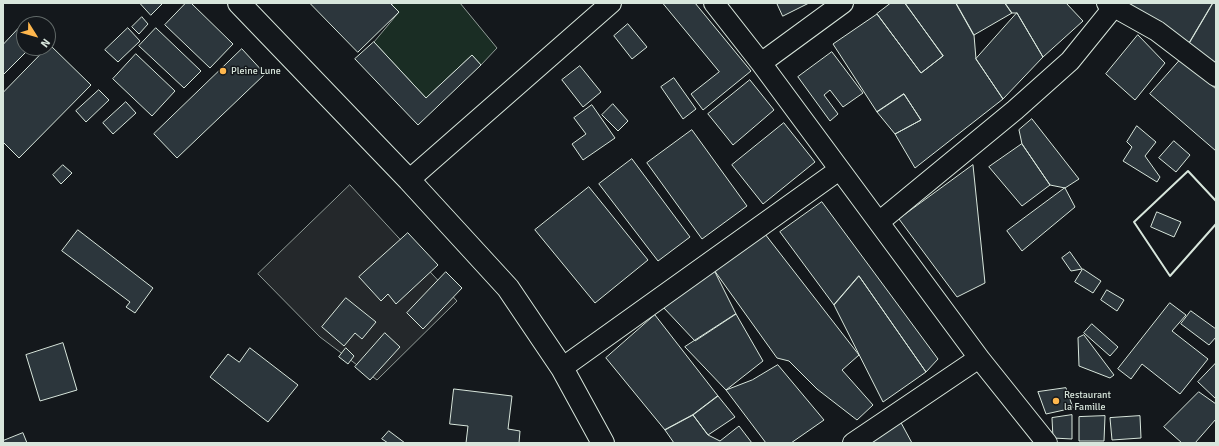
<!DOCTYPE html>
<style>
body{margin:0}
#map{position:relative;width:1219px;height:446px;overflow:hidden;background:#14181c;font-family:Signika,sans-serif}
canvas{display:block}
.frame{position:absolute;inset:0;border:4px solid #d8e6dc;pointer-events:none}
.north{position:absolute;left:16px;top:16px;width:40px;height:40px;box-sizing:border-box;background:#14181c;border:1px solid #626a69;border-radius:50%;rotate:127deg;font-size:11px;font-weight:700;line-height:16px;text-align:center;color:#d8e6dc}
.north::after{content:'';display:block;margin:auto;width:14px;height:18px;background:#ffb74d;clip-path:polygon(50% 0,100% 100%,50% 72%,0 100%)}
</style>
<div id="map">
<canvas width="1219" height="446"></canvas>
<div class="frame"></div>
<div class="north">N</div>
</div>
<script>
const ctx = document.querySelector('canvas').getContext('2d');
ctx.lineJoin = 'round';
function fillPath(path, color) { ctx.fillStyle = color; ctx.fill(path, 'evenodd'); }
function strokePath(path, color, width, dash) { ctx.strokeStyle = color; ctx.lineWidth = width; ctx.lineCap = dash ? 'butt' : 'round'; ctx.setLineDash(dash || []); ctx.stroke(path); }
function drawText(font, color, halo, rows, align = 'center') {
  ctx.font = font + ' Signika,sans-serif'; ctx.lineWidth = 3; ctx.setLineDash([]); ctx.textBaseline = 'middle'; ctx.strokeStyle = halo; ctx.fillStyle = color; for (const [text, x, y, turn = 0] of rows) {
    ctx.save(); ctx.translate(x, y); ctx.rotate((+turn || 0) * Math.PI / 180); ctx.textAlign = isNaN(turn) ? turn : align; if (halo) ctx.strokeText(text, 0, 0); ctx.fillText(text, 0, 0); ctx.restore();
  }
}
const green = new Path2D(`
 M394,3H460L497,48L481,65L472,55L426,98L374,42L399,12L392,5Z`);
const parking = new Path2D(`
 M350,185L457,301L377,380L320,337L258,274Z`);
const building = new Path2D(`
 M140,3H163L151,15Z
 M186,3H191L233,44L210,68L165,25Z
 M310,3H390L399,12L358,52Z
 M663,3H695L751,71L703,110L691,94L719,72Z
 M777,3H809L783,16Z
 M891,3H905L943,56L921,73L877,14Z
 M905,3H956L974,35L976,59L1003,99L915,168L895,134L921,120L904,94L877,112L833,44L877,14L921,73L943,56Z
 M956,3H1005L1012,13L974,35Z
 M1005,3H1066L1083,21L1043,57L1017,13H1012Z
 M1126,3H1213L1187,47Z
 M1213,3H1216V70L1187,47Z
 M1017,13L1043,57L1003,99L976,59Z
 M142,17L148,24L139,34L132,27Z
 M628,24L647,47L632,59L614,36Z
 M20,27L24,31V48H30L3,75V45Z
 M128,28L140,41L118,62L105,50Z
 M156,28L201,71L184,88L139,46Z
 M1138,35L1165,63L1135,100L1106,74Z
 M374,42L426,98L472,55L481,65L418,125L355,59Z
 M50,45L91,85L19,158L3,142V93Z
 M242,49L265,74L177,158L154,134Z
 M832,52L863,93L843,107L830,90L824,95L838,114L830,121L798,77Z
 M136,54L175,91L152,116L113,79Z
 M1181,59L1216,89V151L1150,94Z
 M580,66L601,92L583,107L562,80Z
 M674,78L696,109L683,119L661,87Z
 M750,80L774,110L733,145L708,114Z
 M99,90L109,100L86,122L76,111Z
 M904,94L921,120L895,134L877,112Z
 M126,102L136,113L113,134L103,123Z
 M613,104L628,121L618,131L602,115Z
 M592,105L615,138L583,160L572,144L586,134L574,118Z
 M1032,119L1079,179L1065,188L1050,185L1022,144L1019,130Z
 M784,123L815,162L763,204L732,165Z
 M1137,126L1156,142L1145,156L1160,177L1157,182L1123,161L1132,147L1127,142Z
 M692,130L747,206L702,239L647,163Z
 M1174,141L1190,155L1176,172L1159,158Z
 M1022,144L1050,185L1022,206L989,167Z
 M632,159L690,237L658,261L599,184Z
 M63,165L72,173L61,184L53,175Z
 M973,165L985,283L957,297L899,219Z
 M589,187L648,260L595,303L535,230Z
 M1065,188L1075,207L1022,251L1007,231Z
 M822,202L938,359L926,372L859,276L834,305L780,232Z
 M1157,212L1181,222L1174,237L1151,227Z
 M78,230L153,288L135,313L126,307L130,302L62,251Z
 M408,233L438,265L396,304L388,294L381,301L359,277Z
 M765,234L859,355L842,370L873,405L857,420L817,389L789,361L777,358L714,270Z
 M1070,252L1082,269L1071,271L1062,258Z
 M1083,269L1101,281L1093,293L1075,282Z
 M714,270L736,314L695,341L663,307Z
 M446,272L462,288L423,329L407,313Z
 M859,276L926,372L883,402L834,305Z
 M1107,290L1124,300L1117,311L1101,300Z
 M346,298L376,322L362,339L355,333L344,346L322,327Z
 M1170,303L1186,315L1172,331L1208,359L1180,394L1142,364L1131,379L1118,369Z
 M1191,311L1216,329V337L1209,345L1181,324Z
 M736,314L763,361L726,390L685,347Z
 M655,315L718,396L693,415L665,430L606,358Z
 M1092,324L1118,347L1110,356L1084,333Z
 M385,333L400,347L370,380L355,367Z
 M1084,335L1114,375L1110,378L1079,366L1078,338Z
 M63,343L77,390L40,401L26,355Z
 M250,348L298,385L268,422L210,377L228,354L239,362Z
 M346,348L354,356L348,364L339,357Z
 M1216,363V399L1198,382Z
 M778,365L824,420L791,443H766L726,390L752,380Z
 M1066,388L1073,408L1046,414L1038,392Z
 M454,389L512,396L508,429L520,431L519,443H466L468,426L450,424Z
 M1199,392L1216,404V419L1195,443H1182L1164,427Z
 M718,396L735,417L708,435L693,415Z
 M693,415L708,435L720,441L739,426L752,443H674L665,430Z
 M1072,415V439L1053,438L1052,418Z
 M1105,416L1104,441H1079V417Z
 M1140,416L1141,438L1112,440L1110,418Z
 M899,419L912,443H870Z
 M389,431L405,443H388L382,439Z
 M23,433L27,443H3V441Z`);
const street = new Path2D(`
 M714,3L761,63L979,358L1047,443
 M1107,3L1157,31L1216,76
 M761,63L843,3
 M409,180L611,3
 M879,222L1015,110L1070,61L1117,3
 M562,368L839,170
 M853,443L979,358`);
const highway = new Path2D(`
 M239,3L409,180L508,288L562,368L603,443`);
const wall = new Path2D(`
 M1216,201L1188,171L1134,222L1170,276L1216,224`);
const markers = [
 [223,71,4,"#ffb74d"],
 [1056,401,4,"#ffb74d"]
];
const poiNames = [
 ["Pleine Lune",231,71],
 ["Restaurant",1064,395],
 ["la Famille",1064,407]
];
fillPath(green, '#1a2d24');
strokePath(green, '#939e99', 1);
fillPath(parking, '#24282b');
strokePath(parking, '#939e99', 1);
fillPath(building, '#2c363c');
strokePath(building, '#d8e6dc', 1);
strokePath(street, '#d8e6dc', 22);
strokePath(highway, '#d8e6dc', 24);
strokePath(street, '#14181c', 20);
strokePath(highway, '#14181c', 22);
strokePath(wall, '#d8e6dc', 2);
for (const [x, y, r, color] of markers) { const dot = new Path2D(); dot.arc(x, y, r, 0, 2 * Math.PI); ctx.fillStyle = color; ctx.fill(dot); strokePath(dot, '#14181c', 1.5); }
drawText('10px', '#d8e6dc', '#14181c', poiNames, 'left');
</script>
